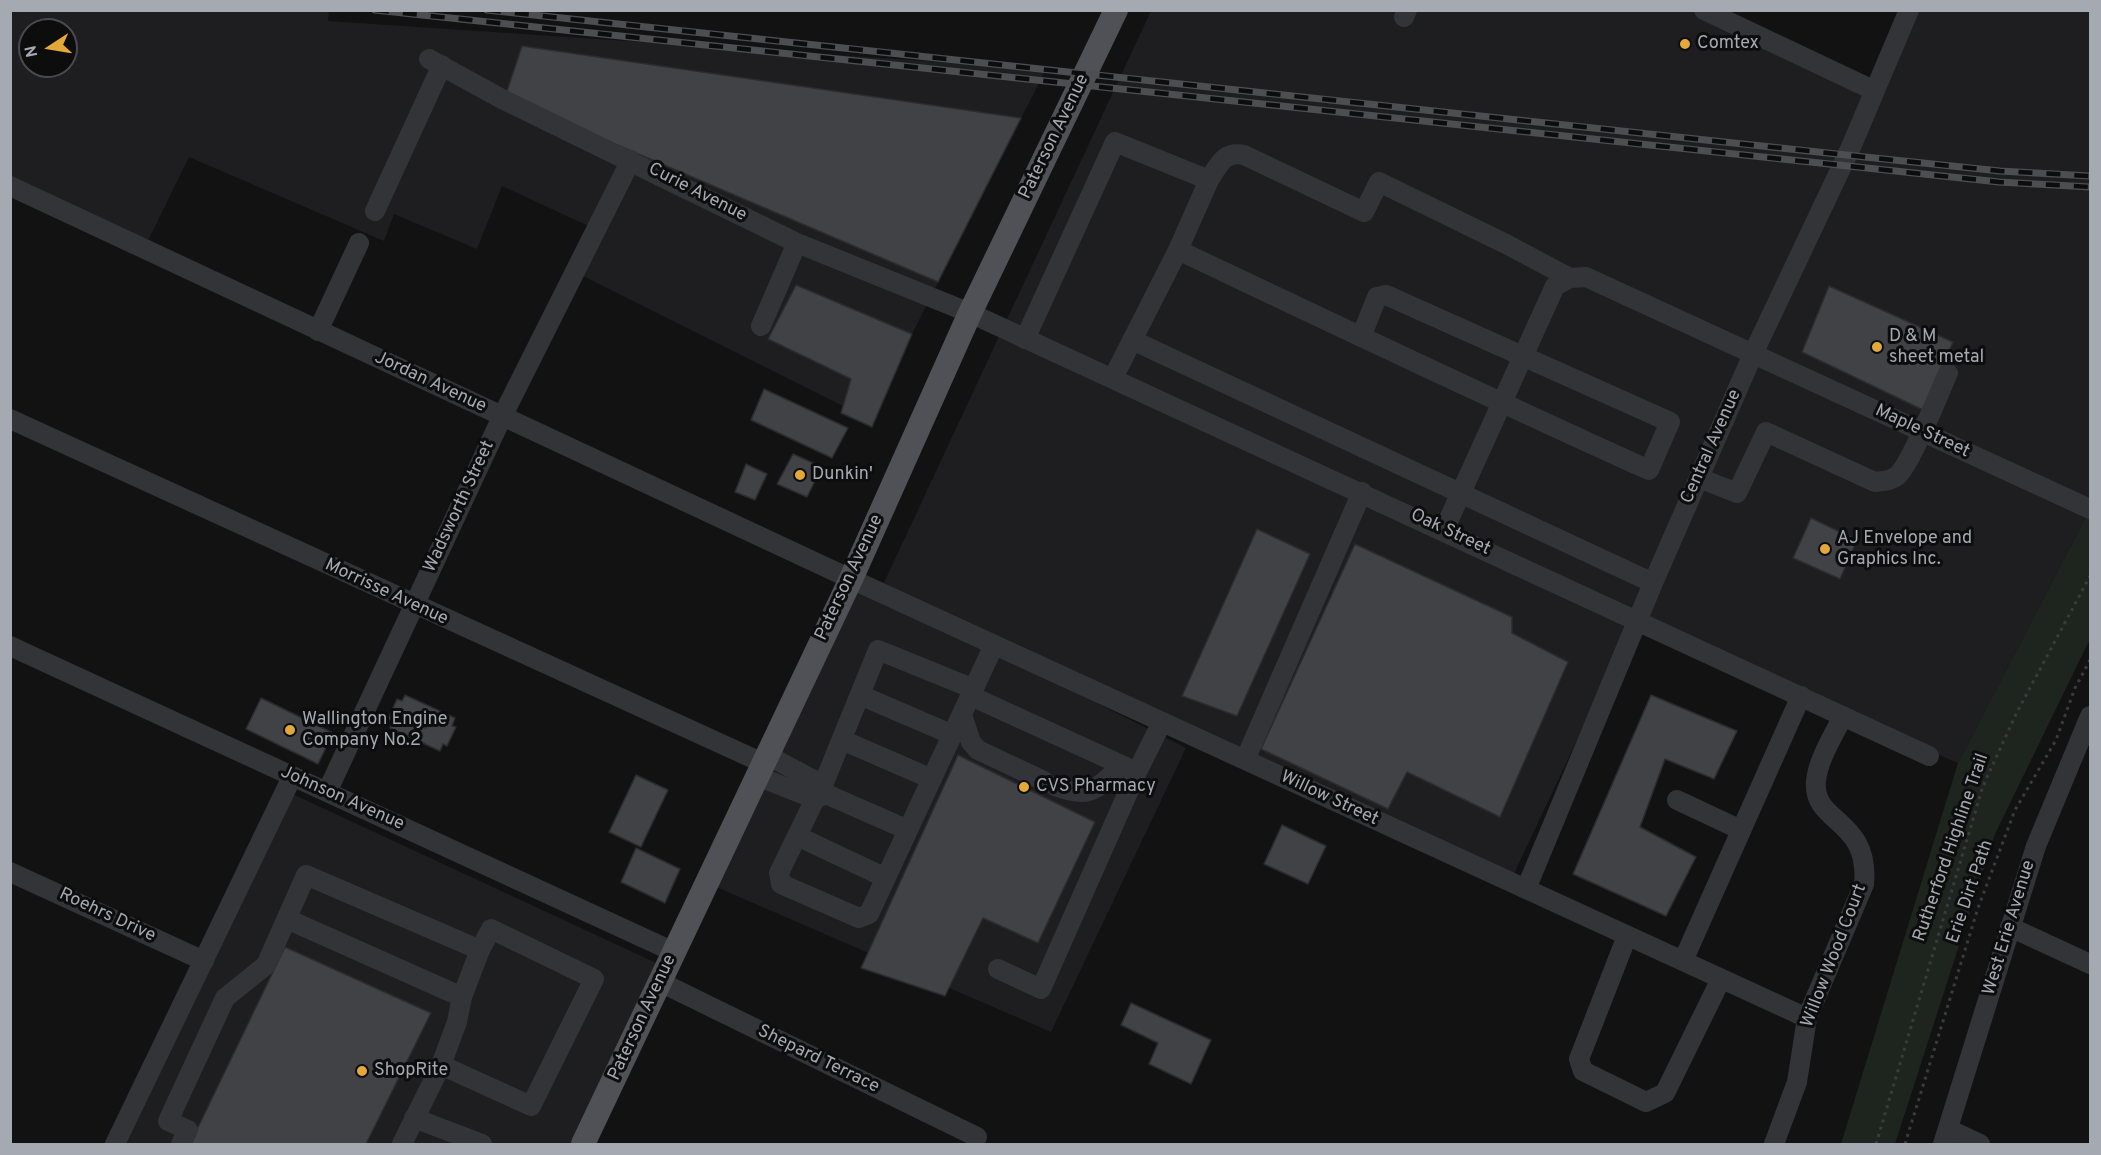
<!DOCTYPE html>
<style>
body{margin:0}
#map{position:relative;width:2101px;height:1155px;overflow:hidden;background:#121213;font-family:Overpass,sans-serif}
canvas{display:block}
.frame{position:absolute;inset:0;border:12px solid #a4a9b2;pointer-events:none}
.north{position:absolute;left:18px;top:18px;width:60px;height:60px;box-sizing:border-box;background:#0d0d0e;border:2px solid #494b50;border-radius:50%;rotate:258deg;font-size:16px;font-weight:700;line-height:24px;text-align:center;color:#a4a9b2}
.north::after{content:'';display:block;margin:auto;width:21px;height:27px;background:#e3a83a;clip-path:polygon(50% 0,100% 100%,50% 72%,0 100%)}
</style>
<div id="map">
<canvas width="2101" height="1155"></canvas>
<div class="frame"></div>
<div class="north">N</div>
</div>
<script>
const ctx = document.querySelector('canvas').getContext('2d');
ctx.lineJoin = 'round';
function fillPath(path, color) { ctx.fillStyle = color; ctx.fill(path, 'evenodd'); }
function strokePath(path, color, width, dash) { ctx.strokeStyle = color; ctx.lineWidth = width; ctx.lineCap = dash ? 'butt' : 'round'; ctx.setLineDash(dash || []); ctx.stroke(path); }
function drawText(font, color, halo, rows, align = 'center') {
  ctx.font = font + ' Overpass,sans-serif'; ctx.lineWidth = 6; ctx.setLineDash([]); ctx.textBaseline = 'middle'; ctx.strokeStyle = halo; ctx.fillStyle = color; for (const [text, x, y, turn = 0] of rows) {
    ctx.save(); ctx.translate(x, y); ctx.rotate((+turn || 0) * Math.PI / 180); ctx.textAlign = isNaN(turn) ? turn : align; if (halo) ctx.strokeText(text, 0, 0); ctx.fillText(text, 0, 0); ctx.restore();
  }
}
const built = new Path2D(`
 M11,11H329L328,21L1046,69L869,419L577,273L597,230L502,186L477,249L394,214L384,241L189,157L143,251L11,192ZM30,30H66V66H30Z
 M1151,11H1723L1878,81L1908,11H2090V509L1958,763L1632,623L1512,878L881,589Z
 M851,579L1186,748L1051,1032L707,883Z
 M286,791L667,968L583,1144H115Z`);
const green = new Path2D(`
 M2090,509V639L1995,834L1895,1144H1841L1958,763Z`);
const building = new Path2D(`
 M522,46L1021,118L938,282L505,97Z
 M796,285L912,334L872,427L841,413L851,379L768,339Z
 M1829,286L1953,342L1923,410L1802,352Z
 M764,389L848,428L832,458L751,420Z
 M793,454L822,467L807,497L777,484Z
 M746,464L767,474L755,500L735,492Z
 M1811,518L1857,540L1840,579L1793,558Z
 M1257,529L1310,554L1237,716L1182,696Z
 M1355,544L1512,617V633L1568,662L1500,817L1407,772L1388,809L1261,749Z
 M405,695L455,718L452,726L456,727L447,746L443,744L440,751L390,728L393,721L388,719L397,699L402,701ZM420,719L428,722L426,728L417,725Z
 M1651,695L1737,731L1714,779L1665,759L1640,827L1696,857L1666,916L1573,874Z
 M261,698L333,733L318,764L246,729Z
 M958,755L1095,822L1038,943L983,918L945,996L861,968Z
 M636,775L668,790L641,847L609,832Z
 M1282,825L1326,846L1308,884L1264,864Z
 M636,848L680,869L665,903L621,882Z
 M285,947L431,1013L366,1144H190Z
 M1131,1003L1211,1040L1191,1084L1149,1064L1158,1043L1121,1025Z`);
const path = new Path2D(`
 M1876,1144L1983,786L2016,714L2090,576
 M1905,1144L1978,908L2015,810L2056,740L2075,688L2090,660`);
const minor = new Path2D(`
 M1704,10L1873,90
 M1404,17L1407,10
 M429,59L502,99L797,243L970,313L1929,756
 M10,186L851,579L1807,1018
 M375,211L442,65
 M1178,250L1209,180
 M761,326L797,243
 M318,331L359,243
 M1025,339L1115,142L1209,180C1219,165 1223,151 1244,155L1364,212L1379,182L1506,244L1570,278
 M1132,340L1653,583
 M1113,378L1178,250C1334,324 1491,399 1649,470L1670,422L1386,295L1377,297L1361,337
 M10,419L763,763
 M1699,478L1737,493L1766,432L1875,482C1883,481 1891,481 1897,476C1911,464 1939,393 1948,373
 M1444,530L1555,286L1570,278L1586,277L2090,509
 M10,646L674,952
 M974,689L878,650L823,785L826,794L815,799L779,873L781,884L859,918L869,914L994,645
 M860,695L953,735
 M971,696L1137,772L1162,722
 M962,715L971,742L978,750L1044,781
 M842,740L932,779
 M767,755L823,785
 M1245,760L1362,492
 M757,776L815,799
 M1055,786C1091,800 1096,789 1122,765
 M327,792L502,417L631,160
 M826,794L908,830
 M1677,800L1741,830
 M797,836L886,878
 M10,872L204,961
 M1526,889L1653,583L1753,354L1851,147L1909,10
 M287,919L462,997L480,950
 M2010,927L2090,964
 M1627,936L1579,1059L1583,1071L1646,1102L1665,1093L1721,979
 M1683,961L1801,696
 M998,969L1041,989L1137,772
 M660,982L977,1137
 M441,1065L457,1022L462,997
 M414,1118L482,1144
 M1948,1129L1980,1144
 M115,1144L292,777
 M181,1144L188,1130L168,1121L225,998L266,965L306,875L480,950L491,929L594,979L531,1106L441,1065L402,1144
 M1774,1144L1797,1082L1807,1018L1864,884C1870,818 1812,824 1816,781C1818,759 1834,735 1843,716
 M1943,1144L2036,846L2090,716`);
const major = new Path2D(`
 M583,1144L851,579L970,313L1116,10`);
const rail = new Path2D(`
 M375,10L1999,182L2090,187
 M487,10L1865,157L2000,171L2090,176`);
const markers = [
 [1685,44,6,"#e3a83a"],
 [1877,347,6,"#e3a83a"],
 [800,475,6,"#e3a83a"],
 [1825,549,6,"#e3a83a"],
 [290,730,6,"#e3a83a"],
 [1024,787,6,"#e3a83a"],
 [362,1071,6,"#e3a83a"]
];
const poiNames = [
 ["Comtex",1697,44],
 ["D & M",1889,337],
 ["sheet metal",1889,358],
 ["Dunkin'",812,475],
 ["AJ Envelope and",1837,539],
 ["Graphics Inc.",1837,560],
 ["Wallington Engine",302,720],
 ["Company No.2",302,741],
 ["CVS Pharmacy",1036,787],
 ["ShopRite",374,1071]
];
const streetNames = [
 ["Paterson Avenue",1055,137,-64],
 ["Curie Avenue",697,193,27],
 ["Jordan Avenue",430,383,25],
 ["Maple Street",1922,432,25],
 ["Central Avenue",1712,447,-66],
 ["Wadsworth Street",460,507,-65],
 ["Oak Street",1450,533,25],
 ["Paterson Avenue",850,578,-65],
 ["Morrisse Avenue",386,593,25],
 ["Johnson Avenue",342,799,24],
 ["Willow Street",1329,799,25],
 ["Rutherford Highline Trail",1952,848,-71],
 ["Erie Dirt Path",1971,892,-71],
 ["Roehrs Drive",107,916,25],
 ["West Erie Avenue",2010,928,-73],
 ["Willow Wood Court",1835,956,-69],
 ["Paterson Avenue",643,1018,-65],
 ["Shepard Terrace",818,1060,26]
];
fillPath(built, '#1e1e20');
fillPath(green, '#1e251f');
fillPath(building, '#414246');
strokePath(building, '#2c2c2f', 1.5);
strokePath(path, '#393b3e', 3, [3, 4.5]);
strokePath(minor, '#333438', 20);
strokePath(major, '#4f5156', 24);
strokePath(rail, '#4c4e52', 7);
strokePath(rail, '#0d0d0e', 4.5, [14]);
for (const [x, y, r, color] of markers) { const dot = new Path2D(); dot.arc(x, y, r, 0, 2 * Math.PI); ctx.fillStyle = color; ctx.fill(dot); strokePath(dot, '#0d0d0e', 2); }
drawText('18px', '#a4a9b2', '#0d0d0e', poiNames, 'left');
drawText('18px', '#a4a9b2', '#0d0d0e', streetNames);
</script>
